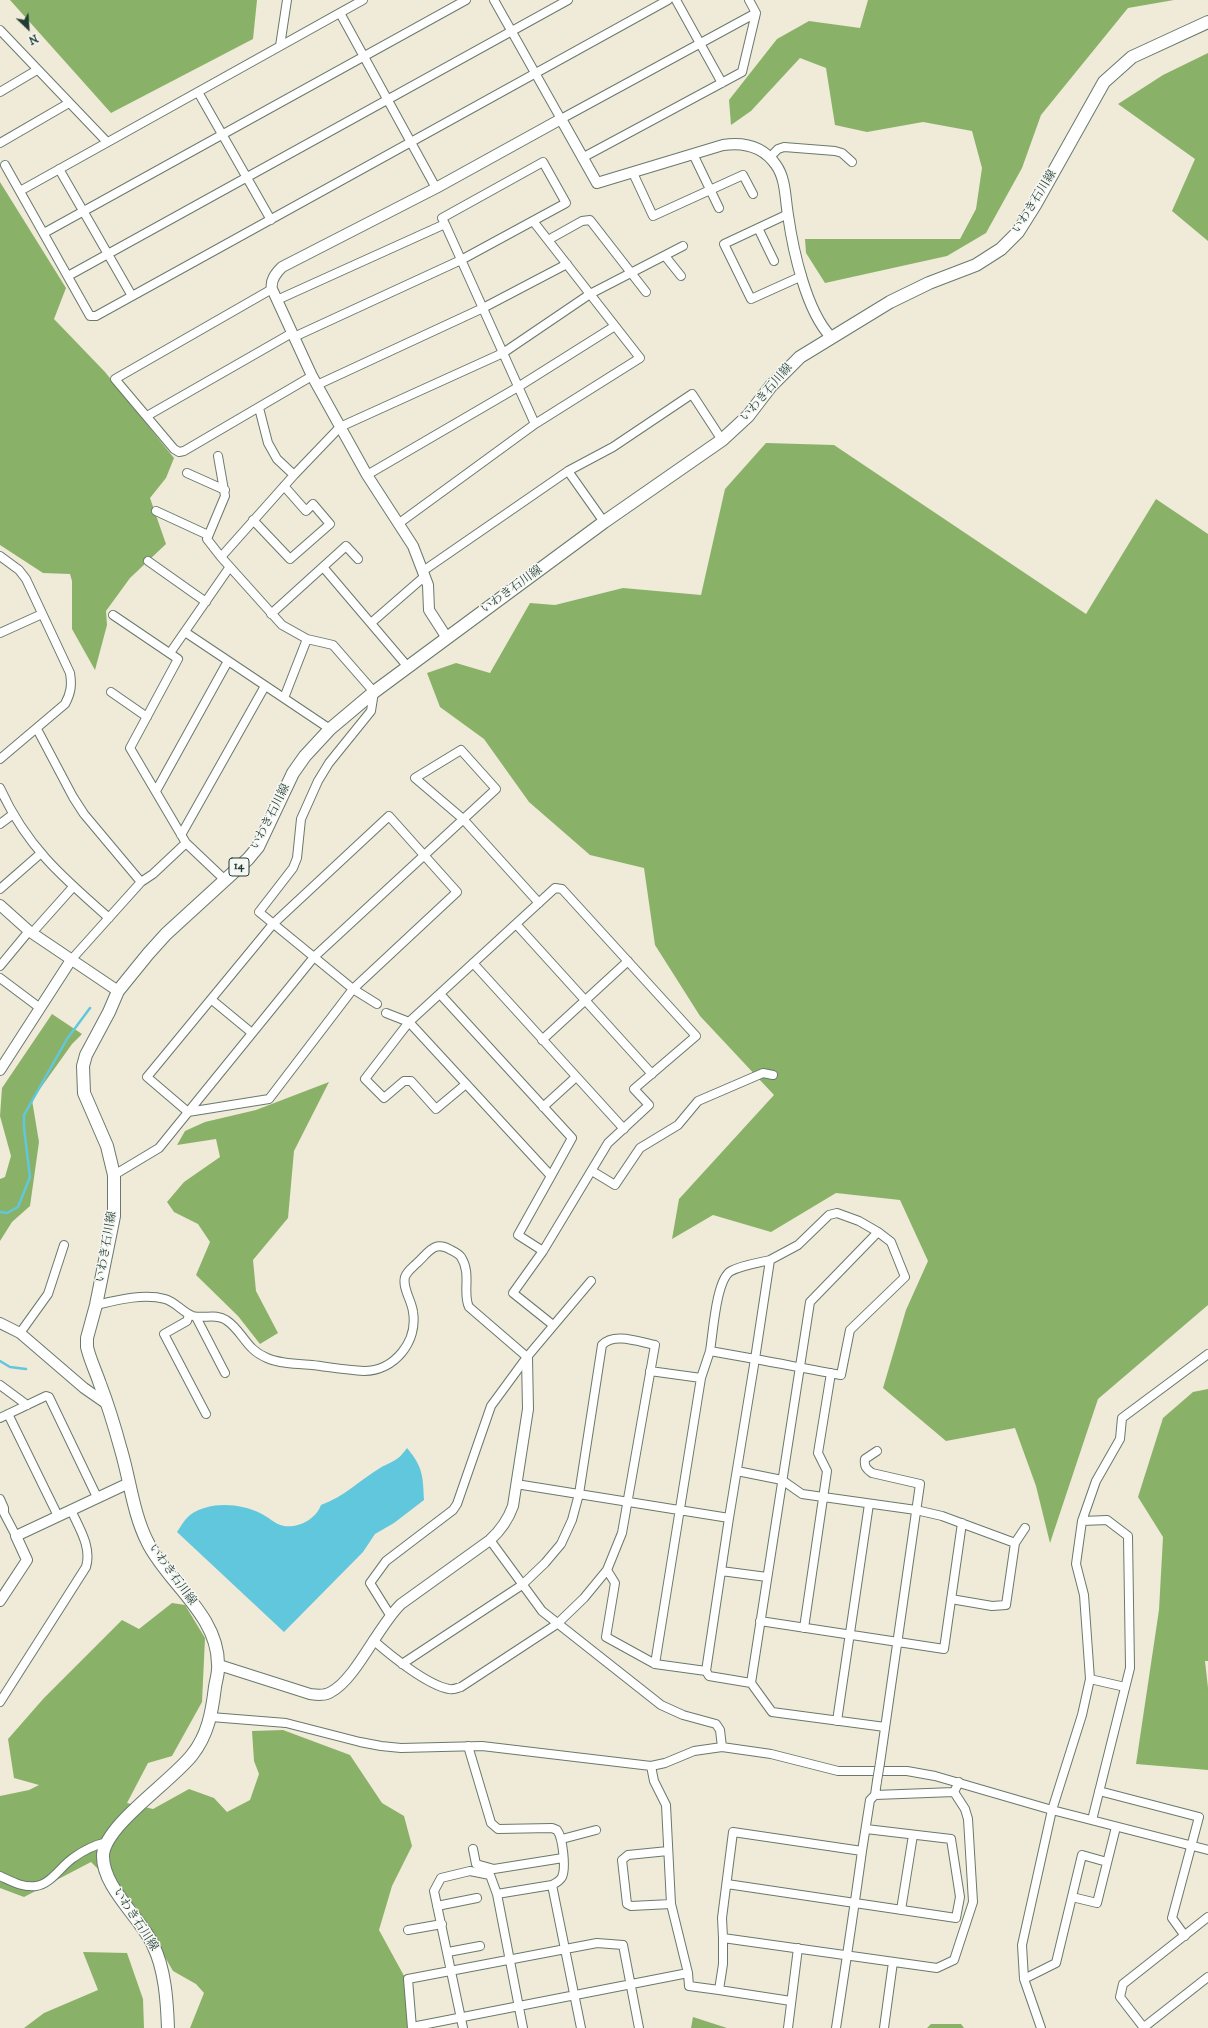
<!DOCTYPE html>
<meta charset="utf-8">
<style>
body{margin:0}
#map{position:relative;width:1208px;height:2028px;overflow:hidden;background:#f0ead8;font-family:"IM FELL DW Pica",serif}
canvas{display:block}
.north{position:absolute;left:8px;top:8px;width:40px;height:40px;-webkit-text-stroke:3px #f6f6f2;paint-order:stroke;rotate:155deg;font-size:11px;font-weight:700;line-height:16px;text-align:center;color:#1f3d34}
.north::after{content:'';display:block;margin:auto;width:14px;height:18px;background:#1f3d34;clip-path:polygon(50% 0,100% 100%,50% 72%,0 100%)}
</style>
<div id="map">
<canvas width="1208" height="2028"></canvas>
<div class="north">N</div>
</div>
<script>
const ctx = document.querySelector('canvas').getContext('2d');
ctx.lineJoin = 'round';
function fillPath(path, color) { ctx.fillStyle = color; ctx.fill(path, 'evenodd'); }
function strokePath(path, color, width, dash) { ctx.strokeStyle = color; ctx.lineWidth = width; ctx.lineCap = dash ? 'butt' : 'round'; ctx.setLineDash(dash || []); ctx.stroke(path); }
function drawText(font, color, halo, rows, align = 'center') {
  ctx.font = font + ' "IM FELL DW Pica","Noto Serif JP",serif'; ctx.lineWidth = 3; ctx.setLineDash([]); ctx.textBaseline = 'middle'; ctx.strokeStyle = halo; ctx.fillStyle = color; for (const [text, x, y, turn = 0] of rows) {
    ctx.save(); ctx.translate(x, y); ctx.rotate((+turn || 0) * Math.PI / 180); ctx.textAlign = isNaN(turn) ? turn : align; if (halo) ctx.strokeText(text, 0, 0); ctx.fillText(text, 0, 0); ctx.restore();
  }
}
const forest = new Path2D(`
 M10,0H257L253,39L111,113Z
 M868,0H1174L1128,8L1041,115L1022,168L986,233L947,256L825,283L806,253L805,239H960L976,209L982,168L972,131L923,122L867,132L835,125L826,68L800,58L751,111L731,125L729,100L777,39L809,21L860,28Z
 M1208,53V241L1172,211L1195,159L1118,104L1163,75Z
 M0,182L66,288L54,319L105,372L174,458L166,478L150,498L166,544L130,578L106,611L107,625L95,670L72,629V581L70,574L43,573L0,545Z
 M766,443L834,445L1086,614L1156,499L1208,534V1305L1098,1399L1050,1543L1036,1486L1015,1428L946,1441L883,1388L906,1310L928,1261L900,1200L836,1193L771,1232L713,1215L672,1239L679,1199L774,1095L700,1016L655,945L644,868L590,855L529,802L484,739L440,707L427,673L456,663L490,673L530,603L555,605L623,588L701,595L725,489Z
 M52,1014L82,1034L72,1044L32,1100L39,1142L30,1206L12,1222L0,1241V1179L5,1177L11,1156L0,1116L2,1088Z
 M329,1082L294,1151L288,1218L253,1260L256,1291L278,1333L260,1344L238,1316L196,1275L210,1242L198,1224L174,1212L167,1202L184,1182L220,1157L216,1139L177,1145L185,1131L205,1122L256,1110Z
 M1208,1389V1661H1205L1208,1688V1770L1136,1764L1159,1610L1163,1537L1138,1497L1163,1418L1193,1392Z
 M172,1603L185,1605L205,1638L202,1702L172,1756L148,1763L127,1803L153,1809L189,1789L214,1798L227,1812L250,1800L259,1774L254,1761L252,1731L283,1730L350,1755L382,1803L404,1816L412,1846L392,1886L379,1930L409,1985L416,2028H190L204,1993L196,1984L173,1971L136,1907L91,1862L24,1897L0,1888V1796L29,1790L39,1785L14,1778L8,1739L44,1698L122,1620L139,1629Z
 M83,1952L127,1953L143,1999L144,2028H24L44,2013L98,1990Z
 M693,2017L727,2028H691Z
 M931,2024H961L964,2028H927Z`);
const water = new Path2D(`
 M407,1448C423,1467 423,1476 424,1500L394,1523L375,1534L363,1552L284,1632L177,1532C181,1526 185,1519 190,1515C209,1501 240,1503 260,1513C269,1517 274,1524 284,1526C299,1528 316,1519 321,1505C344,1497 360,1480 380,1468C394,1460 397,1462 407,1448Z`);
const stream = new Path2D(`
 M0,1212L7,1213L18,1207L30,1177L24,1128V1115L67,1039L90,1008
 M0,1361L10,1367L26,1369`);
const minor = new Path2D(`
 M494,0L561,119L756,13
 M676,0L722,83
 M340,13L436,188
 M0,30L107,142
 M280,46L287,0
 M0,92L37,70
 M198,92L271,220
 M0,143L69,103
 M693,154L719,208
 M770,157L778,149L784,147L835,151L842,153L852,162
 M582,158L742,72L756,13L749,0
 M5,165L90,316H96L668,0
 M59,169L132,296
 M633,173L653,216L743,175L753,194
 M20,191L363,0
 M788,214L724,244L751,299L802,276
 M445,224L535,424
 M758,228L774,261
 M44,233L466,0
 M548,240L582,221L590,220L646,292
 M665,256L681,276
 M68,276L568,0
 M272,289L115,379L174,449L179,452L184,451L312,376
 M277,300L445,224L442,218L543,162L566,203L461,260L294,337
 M317,385L483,308L567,264
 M259,408L268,443L277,459L294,475
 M147,416L292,333
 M218,456L225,496L207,539L221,557
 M568,471L604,522
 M187,473L225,490
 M367,475L518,387L615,326
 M156,511L208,535
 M253,520L290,559L330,524L313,504L306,511L284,486
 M398,524L535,424L640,358L533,221
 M0,556L19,570L26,579L70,673C72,685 71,693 65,704L0,759
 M148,561L206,602
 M323,567L408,667
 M423,571L568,471L613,447L692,394L722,440
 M271,614L346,546L358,559
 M113,615L178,659L130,748L186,843L225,880
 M371,623L425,576
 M185,632L330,729
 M0,633L42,614
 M170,653L229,568
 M111,692L147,717
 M284,698L307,639
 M37,729L73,797L84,814L141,882
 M0,788C26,846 62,877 109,918
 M156,791L228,661
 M389,816L457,892L353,989L269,1099L188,1112L147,1077L273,924Z
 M0,824L12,815
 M181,835L265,686
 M0,889L40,854
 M516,924L652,1074
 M32,933L73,887
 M71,960L141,882L153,874L186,843
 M473,963L624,1129
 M0,966L29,931
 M0,978L40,1008
 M212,1000L252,1033
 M377,1004L353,989L259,912L293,868L297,858L301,819L318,781L329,763L371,711L374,692L333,645L307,639L282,625L221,557L294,475L340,427L503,353L590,294L683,246
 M386,1013L409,1022L551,1176L572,1138L440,994
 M542,1040L628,961
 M466,1084L436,1109L411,1081H404L384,1098L365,1079L409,1022L555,888L562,889L696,1036L634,1089L649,1105L608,1143L543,1251L513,1293L553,1325
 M543,1107L576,1077
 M592,1171L615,1185L640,1148L678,1125L698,1101L763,1073L773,1075
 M114,1175L159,1148L314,957L496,789L461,750L415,778L463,819L539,903
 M543,1251L518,1235L551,1176
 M770,1260L798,1245L829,1215L837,1213L859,1221L878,1232
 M96,1305C117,1300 144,1293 165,1299C176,1302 183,1313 193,1316C204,1319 216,1313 226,1320C243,1331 245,1349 267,1358C281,1364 298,1364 312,1365C329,1367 346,1370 364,1371C394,1371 418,1342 413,1312C412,1301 402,1288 405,1277C407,1271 413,1267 417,1263C429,1252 434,1240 451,1250C455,1252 459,1254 461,1257C472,1274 462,1293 469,1307L527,1357
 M189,1315L187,1321L164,1334L206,1414
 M196,1317L225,1373
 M20,1333L48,1294L64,1245
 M650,1371L701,1378
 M0,1385L27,1405
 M8,1414L58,1516
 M0,1418L46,1396L49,1397L97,1497
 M877,1451L865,1459C864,1466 866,1469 872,1473L920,1484L880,1763
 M737,1471L782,1480L802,1494L916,1510L942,1516L1015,1543
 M516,1484L729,1518L755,1359L710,1351C713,1334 716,1279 731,1271C742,1265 758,1263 770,1260L755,1359C783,1364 812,1370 841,1375L850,1330L905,1277L891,1242L878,1232L810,1302L751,1683
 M0,1499L4,1508V1513L16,1536
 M1082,1521L1107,1520L1128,1536L1130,1668L1092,1820
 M490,1540L542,1611L661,1705L683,1715L716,1724L720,1730L722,1747
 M607,1570L615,1583L606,1637L655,1664L706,1671L709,1676L751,1683L772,1712L885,1727
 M721,1571L767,1577
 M951,1599L992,1606L1006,1605L1015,1543L1025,1528
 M390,1615L370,1583L386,1561L453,1510L457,1504L491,1406L527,1357L591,1281
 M760,1621L944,1649L962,1523
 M804,1628L827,1471L818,1453L831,1373
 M373,1640C390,1655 427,1685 449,1689C453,1690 457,1688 461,1687L557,1624L584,1598L607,1570L622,1533L655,1345C639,1342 614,1332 602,1345L579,1494L572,1520L561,1544L545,1563L522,1585L402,1664
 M655,1664L701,1378L710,1351
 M706,1671L729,1518
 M1090,1679L1125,1687
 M0,1702L86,1567C92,1547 79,1528 71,1510
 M211,1717L286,1723L360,1742L381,1746L401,1748L482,1746L651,1766L665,1763L694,1751L722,1747L771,1754L838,1771H907L935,1776L1052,1810L1208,1850
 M837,1721L869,1504
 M468,1746L491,1823L498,1829L552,1828L557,1830C563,1838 566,1868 562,1877C560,1881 556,1883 552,1885L497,1894
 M651,1766L654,1781L666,1805L671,1904L688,1973L689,1986L719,1990
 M877,1781L875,1795L954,1792L959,1782
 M1099,1791L1199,1817L1172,1918L1185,1936
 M562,1839L596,1830
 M473,1849L476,1864L494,1869L563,1858
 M668,1851L628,1855L622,1860L627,1904L631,1906L671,1904
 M862,1851L870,1800L875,1795
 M0,1876C11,1881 23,1888 36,1886C51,1884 61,1866 73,1858C84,1850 94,1845 107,1842
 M727,1884L956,1918L960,1897L951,1839L866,1829
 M552,1885L581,2028
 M1072,1897L1097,1903L1116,1827
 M437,1906L477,1898
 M901,1910L913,1835
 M408,1930L442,1924
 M723,1938V1964L719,1990L791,2001
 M448,1952L480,1946
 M1024,1979L1056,1963L1082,1855L1107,1862
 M412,2027L688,1973
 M412,2028L408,1979L597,1943L623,1945L639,2028
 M463,2028L434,1891L441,1878L470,1871L490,1875L497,1894L523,2028
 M788,2028L798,1948
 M836,2028C845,1969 854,1910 862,1851L733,1832L722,1918L723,1938L937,1968L954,1960L973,1902L968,1819L965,1809L954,1792
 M884,2028L893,1962
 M1041,2028L1024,1979L1022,1945L1052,1810L1082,1715L1090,1679L1084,1595L1076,1564L1082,1521L1096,1481L1120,1439L1122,1418L1208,1354
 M1143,2028L1208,1977
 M1144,2028L1120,1997L1123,1984L1208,1917`);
const tertiary = new Path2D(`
 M447,638L429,610L428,585L413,546L367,475L312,376L272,289C270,280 276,273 282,267L436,188L561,119L597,183L723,145C744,142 763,146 776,165C786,179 785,198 788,215C793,250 806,311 831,337
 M0,905L29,931L118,991
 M0,1070L71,960
 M0,1323L20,1333L84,1388L107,1404
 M0,1601L27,1560L16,1536L129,1483
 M219,1665L310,1694C317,1695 325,1696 331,1692C356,1679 378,1626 401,1604L490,1540C501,1530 508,1520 513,1506L528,1409L527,1357`);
const primary = new Path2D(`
 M168,2028C167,2001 165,1969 153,1945C141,1918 102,1887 103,1855C105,1825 172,1781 192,1755C208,1735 212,1712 215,1687C216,1680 219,1672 218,1664C218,1615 168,1583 148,1543C133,1514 130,1480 121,1450C115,1428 108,1405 100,1384C96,1372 90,1360 87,1347V1338L96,1305L114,1216V1175L107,1146L84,1093L83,1066L86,1055L109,1012L118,991L148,954L166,934L248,859L258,847L293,773L305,756L330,729L374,692L447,638L604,522L722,440L748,416L771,386L800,357L890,302L929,283L976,265L1001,249L1018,232L1035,205L1104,82L1132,57L1208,22`);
const minorBridge = new Path2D(`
 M877,1781L880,1763`);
const shields = [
 [239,867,20]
];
const shieldNames = [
 ["14",239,867]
];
const streetNames = [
 ["いわき石川線",1035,202,-58],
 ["いわき石川線",767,393,-49],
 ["いわき石川線",512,590,-36],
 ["いわき石川線",271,817,-63],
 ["いわき石川線",107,1247,-80],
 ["いわき石川線",172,1575,54],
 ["いわき石川線",135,1920,57]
];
fillPath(forest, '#89b268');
fillPath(water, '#60c7dd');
strokePath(stream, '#60c7dd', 2.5);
strokePath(minor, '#687a6d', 10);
strokePath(tertiary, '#687a6d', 12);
strokePath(primary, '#687a6d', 14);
strokePath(minor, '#fff', 8);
strokePath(tertiary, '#fff', 10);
strokePath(primary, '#fff', 12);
strokePath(minorBridge, '#687a6d', 10, []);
strokePath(minorBridge, '#fff', 8);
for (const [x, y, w] of shields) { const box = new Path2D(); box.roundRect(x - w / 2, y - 9, w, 18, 3); ctx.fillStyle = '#f6f6f2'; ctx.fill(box); strokePath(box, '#1f3d34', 1); }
drawText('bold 11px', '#1f3d34', null, shieldNames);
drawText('12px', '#1f3d34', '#f6f6f2', streetNames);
</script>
